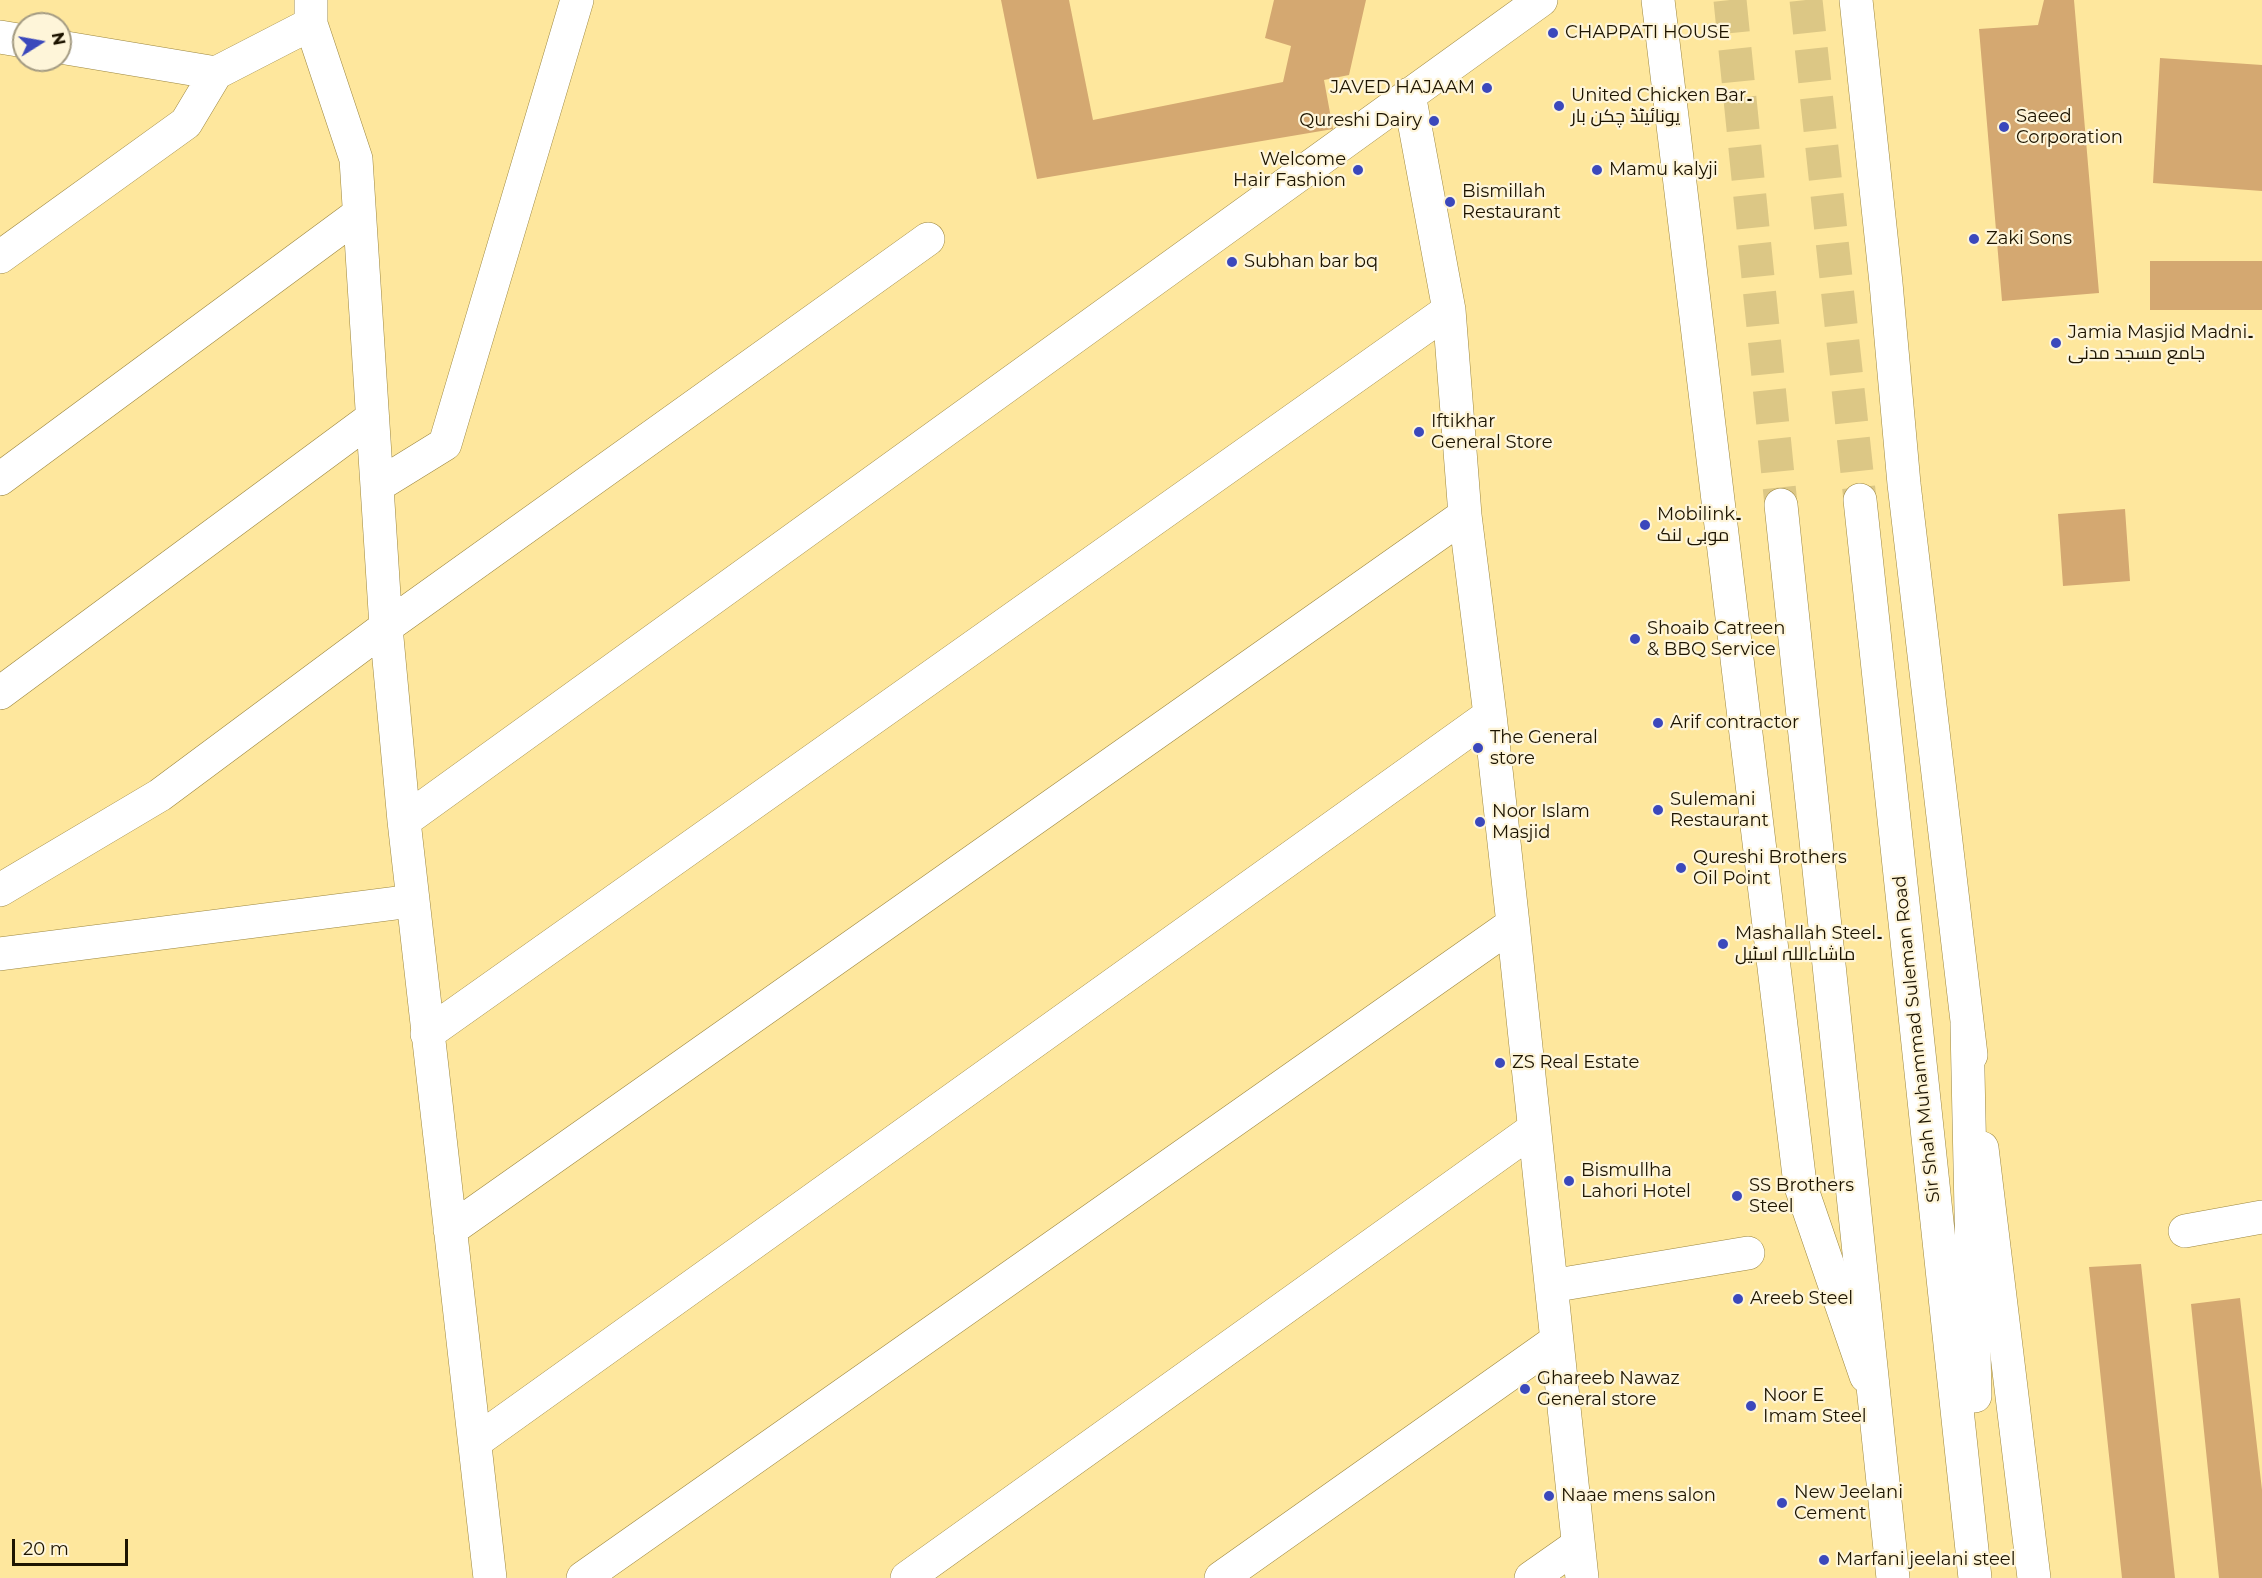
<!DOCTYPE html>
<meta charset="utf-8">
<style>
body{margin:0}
#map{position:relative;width:2262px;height:1578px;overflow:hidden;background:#fee79d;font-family:Montserrat,sans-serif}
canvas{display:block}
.north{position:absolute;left:12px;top:12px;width:60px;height:60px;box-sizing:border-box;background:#fef5d9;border:2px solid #a49b82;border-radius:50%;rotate:79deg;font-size:16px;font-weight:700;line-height:24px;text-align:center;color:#1d1400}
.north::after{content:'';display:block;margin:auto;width:21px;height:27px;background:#3b48bc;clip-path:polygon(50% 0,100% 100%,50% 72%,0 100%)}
.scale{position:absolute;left:12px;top:1539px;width:116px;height:27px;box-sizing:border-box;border:3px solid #1d1400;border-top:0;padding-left:8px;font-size:18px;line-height:21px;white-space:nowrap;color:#1d1400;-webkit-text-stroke:4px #fef5d9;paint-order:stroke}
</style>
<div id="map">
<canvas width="2262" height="1578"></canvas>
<div class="north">N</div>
<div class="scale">20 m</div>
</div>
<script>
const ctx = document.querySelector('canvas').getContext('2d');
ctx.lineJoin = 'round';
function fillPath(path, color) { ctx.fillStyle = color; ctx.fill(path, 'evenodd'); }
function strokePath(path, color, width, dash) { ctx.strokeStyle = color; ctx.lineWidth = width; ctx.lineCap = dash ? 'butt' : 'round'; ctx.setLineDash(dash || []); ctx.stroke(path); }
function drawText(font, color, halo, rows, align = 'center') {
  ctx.font = font + ' Montserrat,Cairo,sans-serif'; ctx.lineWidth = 4.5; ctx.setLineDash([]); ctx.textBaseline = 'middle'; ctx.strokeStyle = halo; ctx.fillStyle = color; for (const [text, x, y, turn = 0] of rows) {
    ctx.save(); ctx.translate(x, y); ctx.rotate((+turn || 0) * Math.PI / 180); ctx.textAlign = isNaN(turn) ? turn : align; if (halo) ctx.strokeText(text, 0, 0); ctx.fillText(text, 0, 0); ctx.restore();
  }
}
const building = new Path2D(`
 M1001,0H1069L1093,120L1283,82L1291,46L1265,38L1274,0H1366L1349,75L1324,80L1333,129L1037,179Z
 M2044,0H2074L2099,293L2002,301L1979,29L2038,25Z
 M2160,58L2262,65V191L2153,183Z
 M2150,261H2262V310H2150Z
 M2125,509L2130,581L2063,586L2058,514Z
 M2141,1264L2175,1578H2122L2089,1267Z
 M2240,1298L2262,1490V1578H2219L2191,1304Z`);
const highwayTunnel = new Path2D(`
 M1730,0L1781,505
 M1806,0L1860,500`);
const minor = new Path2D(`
 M311,0V24L356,159L386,627L404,821L490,1578
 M1658,0L1800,1184L1866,1376
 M1856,0L1886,283L1904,484L1971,1055
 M0,37L24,41
 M60,47L216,73L311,24
 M1409,94L1449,310L1465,515L1490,715L1513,924L1582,1578
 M0,257L186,123L216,73
 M0,479L359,214
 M377,486L445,444L577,0
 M0,693L372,418
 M404,821L1541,0
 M0,890L160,795L386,627L928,239
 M0,954L412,901
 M427,1034L1449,310
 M1982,1148L2034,1578
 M450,1230L1465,515
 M2185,1231L2262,1217
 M1551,1286L1748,1253
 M475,1442L1490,715
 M583,1578L1513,924
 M907,1578L1534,1129
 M1221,1578L1556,1341
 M1531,1578L1578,1545`);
const highway = new Path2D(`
 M1860,500L1975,1578
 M1781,505L1893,1578
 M1967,1026L1975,1396`);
const markers = [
 [1553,33,6,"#3b48bc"],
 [1487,88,6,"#3b48bc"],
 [1559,106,6,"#3b48bc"],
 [1434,121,6,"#3b48bc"],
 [2004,127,6,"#3b48bc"],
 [1358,170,6,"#3b48bc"],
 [1597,170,6,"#3b48bc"],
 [1450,202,6,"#3b48bc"],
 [1974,239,6,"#3b48bc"],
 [1232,262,6,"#3b48bc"],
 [2056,343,6,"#3b48bc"],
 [1419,432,6,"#3b48bc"],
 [1645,525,6,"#3b48bc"],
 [1635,639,6,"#3b48bc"],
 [1658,723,6,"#3b48bc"],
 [1478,748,6,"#3b48bc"],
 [1658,810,6,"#3b48bc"],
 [1480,822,6,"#3b48bc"],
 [1681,868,6,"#3b48bc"],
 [1723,944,6,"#3b48bc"],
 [1500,1063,6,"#3b48bc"],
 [1569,1181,6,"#3b48bc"],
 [1737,1196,6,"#3b48bc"],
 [1738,1299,6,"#3b48bc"],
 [1525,1389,6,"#3b48bc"],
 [1751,1406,6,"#3b48bc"],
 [1549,1496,6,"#3b48bc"],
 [1782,1503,6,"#3b48bc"],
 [1824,1560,6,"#3b48bc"]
];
const poiNames = [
 ["CHAPPATI HOUSE",1565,33],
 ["JAVED HAJAAM",1475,88,"right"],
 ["United Chicken Bar۔",1571,96],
 ["یونائیٹڈ چکن بار",1571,117],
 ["Saeed",2016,117],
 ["Corporation",2016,138],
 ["Qureshi Dairy",1422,121,"right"],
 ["Welcome",1346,160,"right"],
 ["Hair Fashion",1346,181,"right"],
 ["Mamu kalyji",1609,170],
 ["Bismillah",1462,192],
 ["Restaurant",1462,213],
 ["Zaki Sons",1986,239],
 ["Subhan bar bq",1244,262],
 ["Jamia Masjid Madni۔",2068,333],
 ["جامع مسجد مدنی",2068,354],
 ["Iftikhar",1431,422],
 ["General Store",1431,443],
 ["Mobilink۔",1657,515],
 ["موبی لنک",1657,536],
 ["Shoaib Catreen",1647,629],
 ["& BBQ Service",1647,650],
 ["Arif contractor",1670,723],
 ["The General",1490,738],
 ["store",1490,759],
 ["Sulemani",1670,800],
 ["Restaurant",1670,821],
 ["Noor Islam",1492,812],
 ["Masjid",1492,833],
 ["Qureshi Brothers",1693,858],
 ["Oil Point",1693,879],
 ["Mashallah Steel۔",1735,934],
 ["ماشاءاللہ اسٹیل",1735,955],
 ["ZS Real Estate",1512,1063],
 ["Bismullha",1581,1171],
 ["Lahori Hotel",1581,1192],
 ["SS Brothers",1749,1186],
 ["Steel",1749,1207],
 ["Areeb Steel",1750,1299],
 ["Ghareeb Nawaz",1537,1379],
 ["General store",1537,1400],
 ["Noor E",1763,1396],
 ["Imam Steel",1763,1417],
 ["New Jeelani",1794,1493],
 ["Cement",1794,1514],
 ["Naae mens salon",1561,1496],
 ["Marfani jeelani steel",1836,1560]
];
const streetNames = [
 ["Sir Shah Muhammad Suleman Road",1917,1039,-96]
];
fillPath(building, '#d4a871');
strokePath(highwayTunnel, '#dcc785', 33, [33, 16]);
strokePath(minor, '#9c863e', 34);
strokePath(highway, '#9c863e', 34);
strokePath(minor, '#fff', 33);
strokePath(highway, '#fff', 33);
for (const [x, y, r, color] of markers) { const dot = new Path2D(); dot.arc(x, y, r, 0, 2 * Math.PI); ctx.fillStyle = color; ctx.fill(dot); strokePath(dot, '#fef5d9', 2); }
drawText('18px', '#1d1400', '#fef5d9', poiNames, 'left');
drawText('18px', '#1d1400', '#fef5d9', streetNames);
</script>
